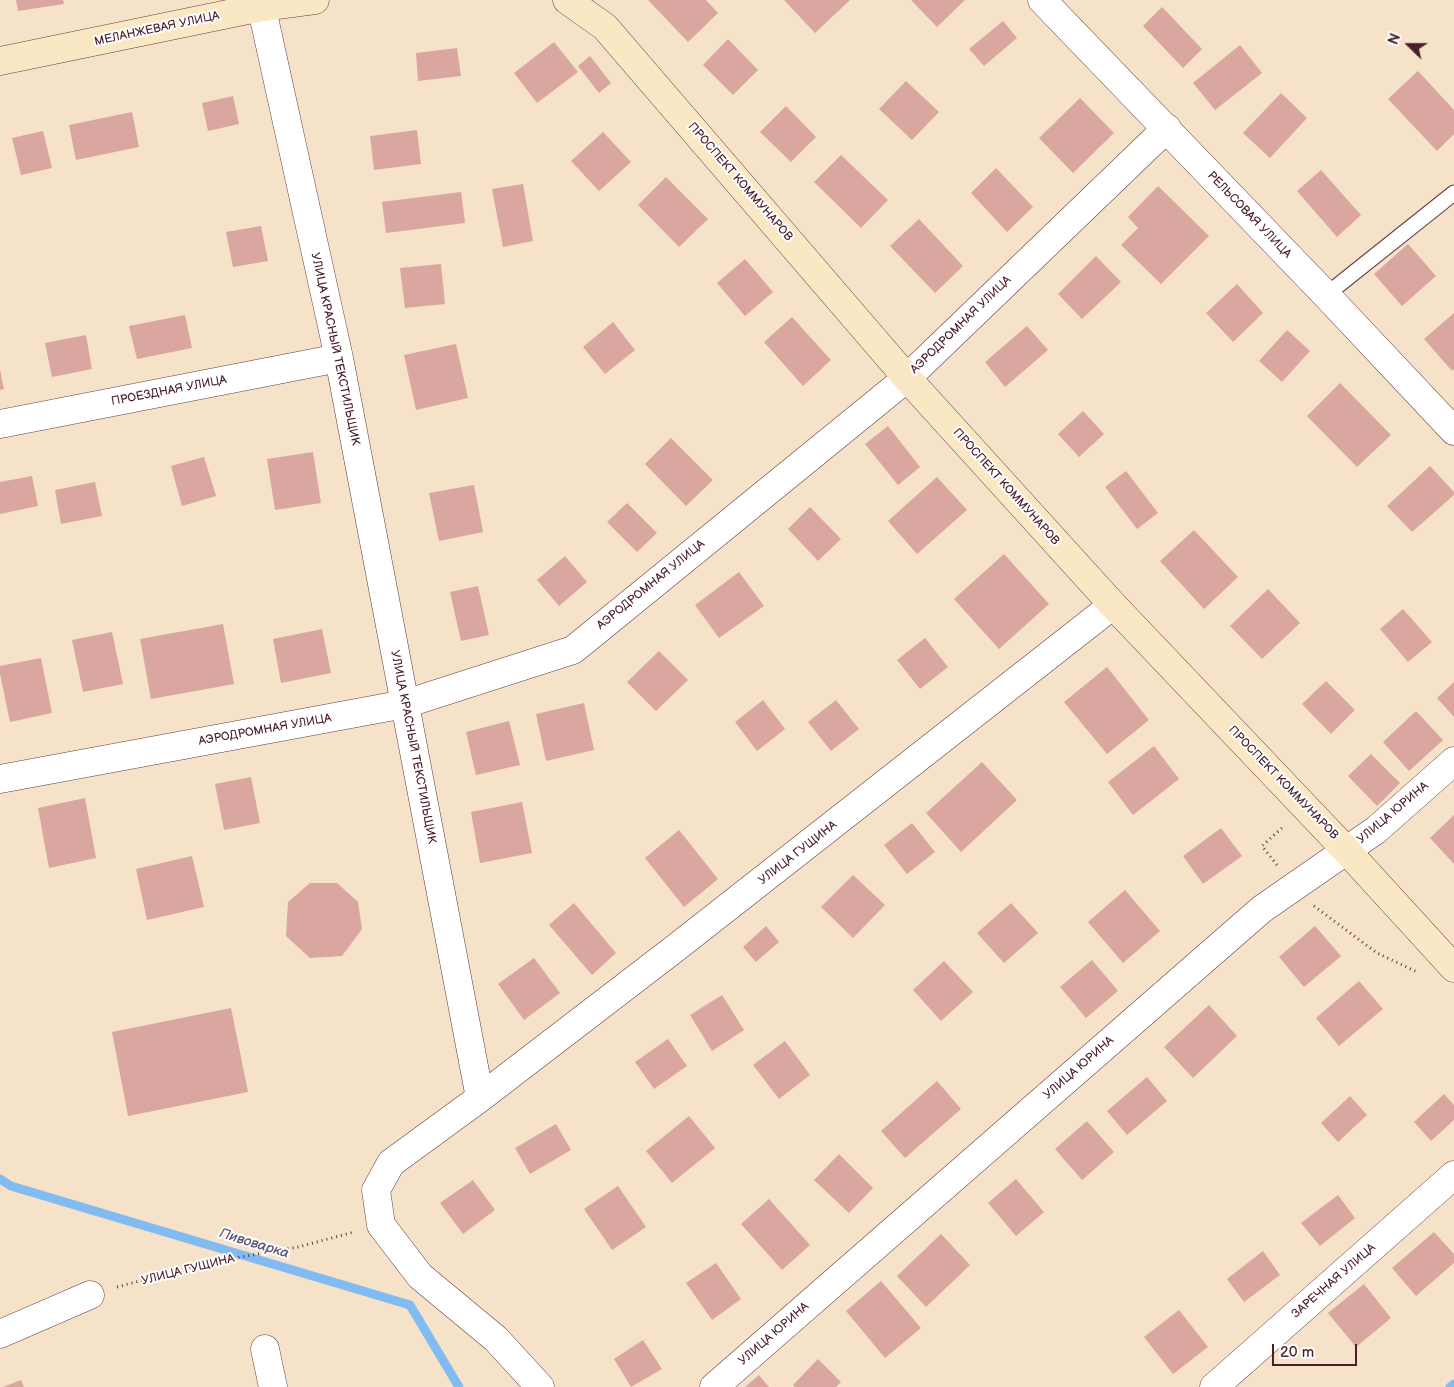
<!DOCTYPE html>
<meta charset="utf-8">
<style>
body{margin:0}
#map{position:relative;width:1454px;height:1387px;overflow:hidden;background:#f5e2c9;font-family:"Balsamiq Sans",sans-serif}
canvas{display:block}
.north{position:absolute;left:1384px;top:20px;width:50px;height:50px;-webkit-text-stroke:4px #fff;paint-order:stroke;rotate:292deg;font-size:14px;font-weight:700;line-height:20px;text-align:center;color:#4a1f2b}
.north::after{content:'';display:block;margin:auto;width:18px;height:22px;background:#4a1f2b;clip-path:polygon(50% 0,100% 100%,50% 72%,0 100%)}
.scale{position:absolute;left:1272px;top:1344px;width:85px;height:22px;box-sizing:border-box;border:2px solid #4a1f2b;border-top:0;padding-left:6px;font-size:15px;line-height:18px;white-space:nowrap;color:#4a1f2b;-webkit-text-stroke:4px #fff;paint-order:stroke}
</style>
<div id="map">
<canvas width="1454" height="1387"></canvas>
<div class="north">N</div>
<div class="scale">20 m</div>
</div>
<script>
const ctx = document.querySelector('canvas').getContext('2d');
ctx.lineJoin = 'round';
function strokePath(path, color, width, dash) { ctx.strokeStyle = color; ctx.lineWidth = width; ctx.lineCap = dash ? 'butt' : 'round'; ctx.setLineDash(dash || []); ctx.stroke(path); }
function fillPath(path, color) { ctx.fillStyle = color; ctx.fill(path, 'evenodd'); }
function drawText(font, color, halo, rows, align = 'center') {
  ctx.font = font + ' "Balsamiq Sans",sans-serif'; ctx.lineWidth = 4; ctx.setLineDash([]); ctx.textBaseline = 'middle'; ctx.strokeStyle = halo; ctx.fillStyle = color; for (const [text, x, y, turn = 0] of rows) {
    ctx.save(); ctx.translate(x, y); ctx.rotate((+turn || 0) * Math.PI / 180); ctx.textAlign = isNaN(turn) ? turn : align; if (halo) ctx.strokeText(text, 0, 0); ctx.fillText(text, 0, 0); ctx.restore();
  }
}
const stream = new Path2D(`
 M0,1179L11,1186L410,1305L459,1387
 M1450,1387L1454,1384`);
const building = new Path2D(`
 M16,0H63L64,4L18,11Z
 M648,0H706L718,13L688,42Z
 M784,0H850L815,33Z
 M911,0H965L937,27Z
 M1162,7L1202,49L1183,68L1143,26Z
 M1003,21L1017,38L984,66L969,49Z
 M728,39L758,70L733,95L703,65Z
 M554,42L578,72L537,103L514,73Z
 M1240,45L1262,73L1215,110L1193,83Z
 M457,48L461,76L418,81L416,53Z
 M590,56L611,83L599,93L578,66Z
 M1418,71L1454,110V134L1437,151L1388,99Z
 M906,81L939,112L912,140L879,109Z
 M1281,93L1307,118L1270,158L1243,133Z
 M233,96L239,124L208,131L202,103Z
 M1080,98L1114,133L1073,173L1039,138Z
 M786,106L816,137L791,162L760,132Z
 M132,112L139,147L76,160L69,125Z
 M417,130L421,164L374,170L370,136Z
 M43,131L52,168L21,175L12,138Z
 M603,132L631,162L599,191L571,161Z
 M841,155L888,200L861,228L814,182Z
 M996,168L1033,207L1007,232L971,193Z
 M1321,170L1361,215L1337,237L1297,191Z
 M666,177L708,219L679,247L638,205Z
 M523,184L533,241L503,247L492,189Z
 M1158,186L1209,236L1161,284L1121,245L1138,228L1128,217Z
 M461,192L465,223L386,233L382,202Z
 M919,219L963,266L935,293L890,246Z
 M261,226L268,261L233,267L226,232Z
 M1408,244L1436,276L1402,306L1374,274Z
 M1096,256L1121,282L1082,319L1058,294Z
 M745,259L773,292L745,316L717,283Z
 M441,264L445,304L405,308L400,268Z
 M1237,284L1263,313L1233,342L1206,313Z
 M1454,313V369L1452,371L1424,339Z
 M185,315L192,348L137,359L129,326Z
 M792,317L831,360L803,386L764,342Z
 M613,322L635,350L605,374L583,347Z
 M1027,326L1048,350L1005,387L985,362Z
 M1287,330L1310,351L1282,382L1259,361Z
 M86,335L92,369L52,377L45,343Z
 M456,344L468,398L416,410L404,355Z
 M0,370L4,389L0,390Z
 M1340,383L1391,435L1357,467L1307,416Z
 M1083,411L1104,434L1079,457L1058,434Z
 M888,426L920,467L898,485L865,444Z
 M671,438L713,480L686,506L645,464Z
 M313,452L321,503L275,510L267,459Z
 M204,457L216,496L182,506L171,466Z
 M1430,466L1454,492V495L1412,532L1387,506Z
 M1126,471L1158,513L1137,529L1105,487Z
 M32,476L38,506L0,514V482Z
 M937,477L967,510L917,554L888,521Z
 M95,482L102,516L61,524L55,490Z
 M474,485L483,532L439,541L429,493Z
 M627,503L657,533L637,552L607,522Z
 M810,507L841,539L818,561L788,529Z
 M1194,530L1238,577L1204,609L1160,561Z
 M1004,554L1049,604L999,649L954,599Z
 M565,556L587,582L559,606L537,580Z
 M739,572L764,606L719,638L695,605Z
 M478,586L489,635L461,641L450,592Z
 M1268,589L1300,623L1262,659L1230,626Z
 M1403,609L1432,642L1408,662L1380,629Z
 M223,624L234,684L151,699L140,639Z
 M322,629L331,673L281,683L273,639Z
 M112,632L123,684L83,692L72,640Z
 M925,638L948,667L920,689L897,660Z
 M659,651L688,680L656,711L627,682Z
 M41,658L52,713L10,722L0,674V666Z
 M1107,667L1149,720L1107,754L1064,702Z
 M1326,681L1355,710L1331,734L1302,704Z
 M1454,682V717L1437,698Z
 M763,700L785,729L757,751L735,722Z
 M836,700L859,729L831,751L808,722Z
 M584,703L594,750L546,761L536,714Z
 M1416,711L1443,740L1409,771L1383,742Z
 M509,721L520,765L476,775L466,732Z
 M1154,746L1179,779L1133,815L1108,782Z
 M1371,754L1400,783L1377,806L1348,776Z
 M982,762L1017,800L961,852L926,813Z
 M251,777L260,823L224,830L215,784Z
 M85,798L96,858L49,868L38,808Z
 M522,802L532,853L480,863L471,812Z
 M1454,815V864L1430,838Z
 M912,823L935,852L907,874L884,845Z
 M1221,828L1242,856L1203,884L1183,856Z
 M679,830L718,879L684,907L645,858Z
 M192,856L204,907L147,920L136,869Z
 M853,875L885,905L853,938L821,907Z
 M310,883H337L358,902L362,929L342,956L310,958L286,936L288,902Z
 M1125,890L1160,931L1123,963L1088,922Z
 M574,903L616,953L592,975L549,925Z
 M1011,903L1038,933L1004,963L977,933Z
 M766,926L779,942L756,962L743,947Z
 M1315,926L1341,956L1304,987L1279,957Z
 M534,958L560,993L524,1020L498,984Z
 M1092,960L1118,991L1086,1018L1060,987Z
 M944,961L973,992L941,1021L913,990Z
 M1359,981L1383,1009L1339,1046L1316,1018Z
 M722,995L744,1030L712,1051L690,1015Z
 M1209,1005L1237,1036L1193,1078L1164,1047Z
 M231,1008L248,1092L128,1116L112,1032Z
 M668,1039L687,1066L654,1089L635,1062Z
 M785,1041L810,1075L779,1099L753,1065Z
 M1147,1077L1167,1101L1127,1135L1107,1111Z
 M937,1081L961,1109L905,1158L881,1131Z
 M1444,1094L1454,1105V1120L1431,1141L1414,1122Z
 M1350,1096L1367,1115L1338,1142L1321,1123Z
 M689,1116L715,1148L672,1183L646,1151Z
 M1087,1121L1114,1152L1082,1180L1055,1149Z
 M556,1124L571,1150L530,1174L515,1148Z
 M839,1154L873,1188L849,1213L814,1180Z
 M1016,1179L1044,1212L1016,1236L988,1203Z
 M473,1180L495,1210L463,1234L440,1203Z
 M618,1186L646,1227L612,1250L584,1209Z
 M1338,1195L1355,1218L1320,1246L1301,1223Z
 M769,1199L810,1245L782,1270L741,1224Z
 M1434,1232L1454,1254V1263L1416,1296L1392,1268Z
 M941,1234L970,1265L926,1307L897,1276Z
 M1263,1251L1280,1275L1244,1302L1227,1279Z
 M716,1263L741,1299L712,1320L686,1283Z
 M881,1281L921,1328L885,1358L846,1311Z
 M1364,1284L1391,1318L1356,1347L1328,1313Z
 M1179,1310L1208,1347L1173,1374L1144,1337Z
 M643,1340L662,1369L631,1387L614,1359Z
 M818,1359L841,1382L836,1387H795L793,1385Z
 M759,1375L769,1387H745Z
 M21,1380L24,1387H3Z`);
const path = new Path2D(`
 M1277,865L1262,846L1283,827
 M1314,906L1377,953L1417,972
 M117,1287L207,1263L298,1247L354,1232`);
const lane = new Path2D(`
 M1326,295L1454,193`);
const street = new Path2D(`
 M260,0L339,358L480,1098L391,1163L376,1190L381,1225L420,1276L496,1339L540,1387
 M1042,0L1326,295L1454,431
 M0,424L339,358
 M0,779L405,704L573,650L907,378L1167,128
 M480,1098L673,950L1113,605
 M0,1334L90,1295
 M265,1349L273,1387
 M714,1387L1262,909L1376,830L1454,761
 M1214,1387L1454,1175`);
const secondary = new Path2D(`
 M567,0L605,27L907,378L1113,605L1347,851L1454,968
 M0,61L262,7L315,0`);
const streetNames = [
 ["МЕЛАНЖЕВАЯ УЛИЦА",157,29,-12],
 ["ПРОСПЕКТ КОММУНАРОВ",740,182,49],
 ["РЕЛЬСОВАЯ УЛИЦА",1249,215,46],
 ["АЭРОДРОМНАЯ УЛИЦА",961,325,-44],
 ["УЛИЦА КРАСНЫЙ ТЕКСТИЛЬЩИК",335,349,78],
 ["ПРОЕЗДНАЯ УЛИЦА",169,391,-11],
 ["ПРОСПЕКТ КОММУНАРОВ",1006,487,48],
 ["АЭРОДРОМНАЯ УЛИЦА",651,585,-39],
 ["АЭРОДРОМНАЯ УЛИЦА",265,730,-10],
 ["УЛИЦА КРАСНЫЙ ТЕКСТИЛЬЩИК",413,747,79],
 ["ПРОСПЕКТ КОММУНАРОВ",1283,783,46],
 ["УЛИЦА ЮРИНА",1393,813,-40],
 ["УЛИЦА ГУЩИНА",798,853,-38],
 ["УЛИЦА ЮРИНА",1079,1068,-41],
 ["УЛИЦА ГУЩИНА",188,1270,-14],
 ["ЗАРЕЧНАЯ УЛИЦА",1334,1281,-41],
 ["УЛИЦА ЮРИНА",774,1334,-41]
];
const waterNames = [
 ["Пивоварка",254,1244,17]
];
strokePath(stream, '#81bbf2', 9);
fillPath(building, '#daa6a0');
strokePath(lane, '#643c43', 17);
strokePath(street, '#643c43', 29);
strokePath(secondary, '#643c43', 29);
strokePath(path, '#643c43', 3, [1, 4]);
strokePath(lane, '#fff', 15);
strokePath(street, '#fff', 28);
strokePath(secondary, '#fae7c3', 28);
drawText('12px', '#4a1f2b', '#fff', streetNames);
drawText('italic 14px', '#5d5671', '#fff', waterNames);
</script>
